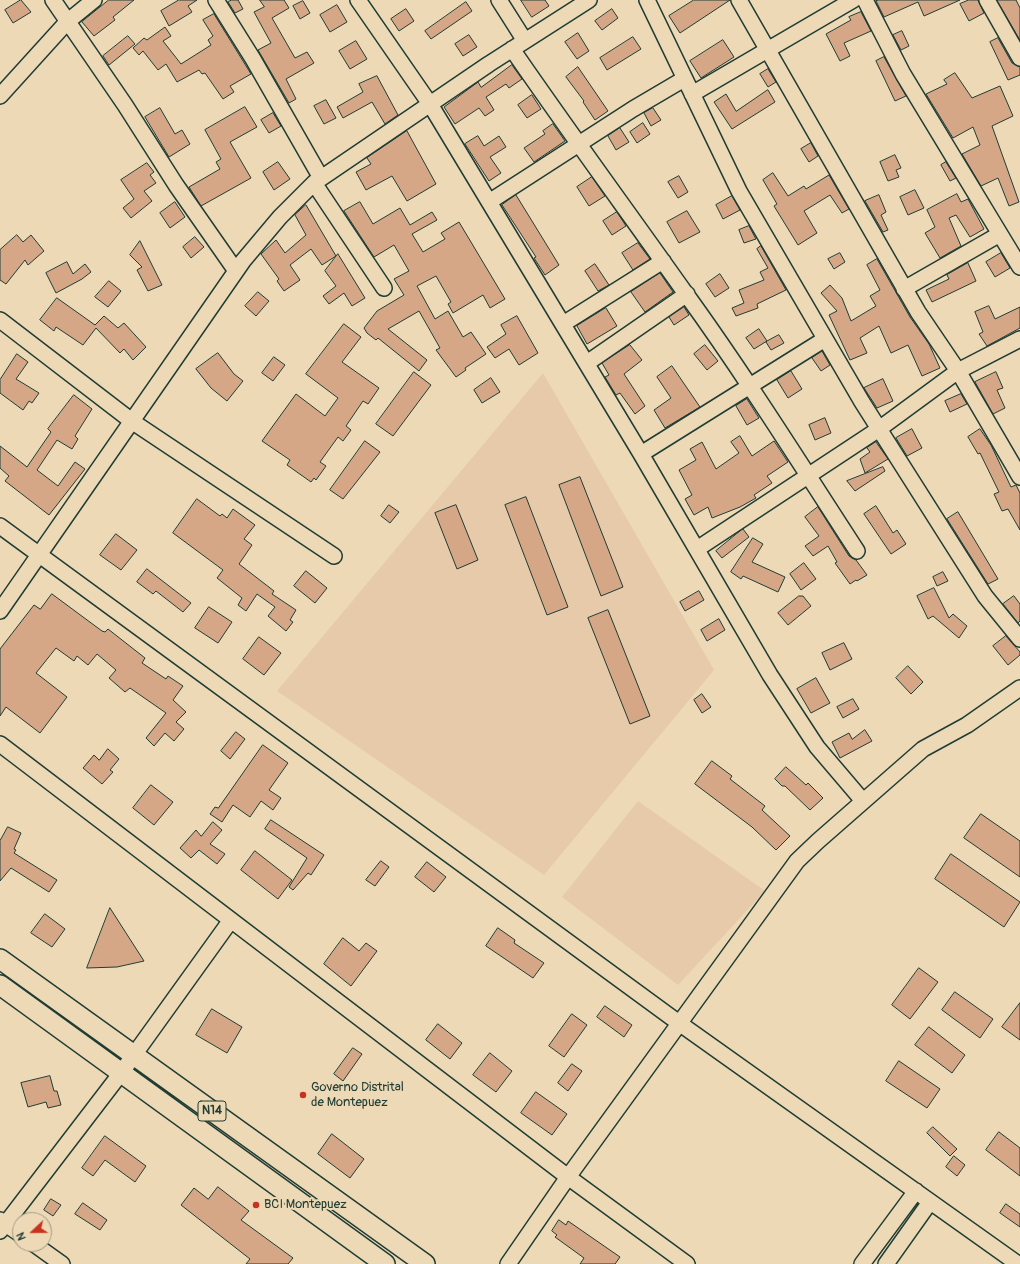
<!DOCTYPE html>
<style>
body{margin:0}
#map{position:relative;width:1020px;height:1264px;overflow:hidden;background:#eed9b7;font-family:Pangolin,sans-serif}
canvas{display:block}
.north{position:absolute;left:12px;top:1212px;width:40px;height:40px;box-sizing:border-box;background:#eed9b7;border:1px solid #9b9b83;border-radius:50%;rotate:248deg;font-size:11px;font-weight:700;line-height:16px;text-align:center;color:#1f3d34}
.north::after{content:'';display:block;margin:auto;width:14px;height:18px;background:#c8321e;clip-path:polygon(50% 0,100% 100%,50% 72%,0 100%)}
</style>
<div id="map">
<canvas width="1020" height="1264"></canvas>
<div class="north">N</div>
</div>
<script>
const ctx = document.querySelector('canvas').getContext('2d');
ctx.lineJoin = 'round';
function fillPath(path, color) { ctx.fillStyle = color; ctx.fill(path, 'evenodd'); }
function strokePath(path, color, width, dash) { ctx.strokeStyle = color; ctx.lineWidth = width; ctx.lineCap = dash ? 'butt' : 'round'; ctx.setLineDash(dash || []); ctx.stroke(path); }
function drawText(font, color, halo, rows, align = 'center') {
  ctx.font = font + ' Pangolin,sans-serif'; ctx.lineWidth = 4; ctx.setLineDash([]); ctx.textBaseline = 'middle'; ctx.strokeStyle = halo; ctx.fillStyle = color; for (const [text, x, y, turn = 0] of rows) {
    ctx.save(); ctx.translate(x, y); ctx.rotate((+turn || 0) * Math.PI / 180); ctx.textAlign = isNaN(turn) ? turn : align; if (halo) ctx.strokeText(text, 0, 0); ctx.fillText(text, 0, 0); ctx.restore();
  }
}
const built = new Path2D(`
 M543,373L714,670L544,875L277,691Z
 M638,801L765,891L678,985L562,897Z`);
const building = new Path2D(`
 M21,0L31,12L13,23L5,10Z
 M109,0H134L113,17L115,20L94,36L82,22Z
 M179,0H197L188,6L192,12L169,26L161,11Z
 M232,0H238L243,9L235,13L228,2Z
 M260,0H284L289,8L272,18L295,58L307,52L314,63L286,79L296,99L289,103L258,50L271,43L254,12L264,7Z
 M521,0H545L549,6L532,17Z
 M694,0H730L680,33L669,16Z
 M879,0H960L924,16L918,2L884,17L876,1Z
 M969,0H978L984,13L969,21L960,4Z
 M997,0H1016L1020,8V40Z
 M303,1L310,13L300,19L293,6Z
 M466,2L472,11L431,39L425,31Z
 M337,5L347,22L330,32L320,15Z
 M406,9L414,21L399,31L391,19Z
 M612,9L618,18L602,30L595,21Z
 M861,12L871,31L844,43L850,56L840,61L826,34L851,20L849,17Z
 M214,14L251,74L230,86L234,92L223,99L205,73L202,74L199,70L177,82L166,64L158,70L143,51L139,55L133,48L144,38L147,40L165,27L171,36L163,41L181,64L211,45L208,40L213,36L203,20Z
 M902,31L909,46L901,50L893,35Z
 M578,33L589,51L577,59L565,42Z
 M469,35L477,47L463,56L455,44Z
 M128,36L135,44L109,65L103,56Z
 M633,37L641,49L607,70L600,58Z
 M998,38L1012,63L1020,67V75L1008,80L990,42Z
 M723,40L734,57L701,78L690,61Z
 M356,41L367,59L350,69L339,51Z
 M884,57L906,96L895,101L876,61Z
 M512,65L522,79L509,88L506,84L486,97L494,110L485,116L479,108L455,124L444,107L478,82L481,87Z
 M578,67L608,111L595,120L583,102L584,101L566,77Z
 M768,69L776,82L768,87L760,74Z
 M955,73L972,98L1000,86L1013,116L992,126L1019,202L1009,206L998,178L981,186L962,154L980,145L973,127L953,138L926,94L947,84L944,80Z
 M377,76L398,115L385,124L372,102L343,118L337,107L363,92L359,84Z
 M768,90L775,102L732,129L714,102L726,94L736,111Z
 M532,95L541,109L527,118L518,105Z
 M326,100L336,118L324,124L314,106Z
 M245,107L257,127L230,142L251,178L201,206L189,187L220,169L216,162L221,159L205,130Z
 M160,108L175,134L182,130L190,144L169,157L145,117Z
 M653,108L661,120L651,126L644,113Z
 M273,113L281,126L269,133L261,120Z
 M643,123L650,134L637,143L630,132Z
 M553,124L565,141L534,162L524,148L545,134L543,131Z
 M620,128L629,142L616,150L608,136Z
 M407,131L436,184L407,201L392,176L366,190L356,172L371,164L367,158Z
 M478,136L484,146L499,136L506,147L490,157L501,173L489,181L465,144Z
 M811,143L818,156L809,162L801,149Z
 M895,155L901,168L896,170L899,177L888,181L880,162Z
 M278,162L290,179L274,190L263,172Z
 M946,162L956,178L950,181L941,165Z
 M147,163L154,172L150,175L156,183L144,191L152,201L131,218L123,208L134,199L121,180Z
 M773,173L788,196L804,186L806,189L829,175L849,209L842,213L830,195L804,211L817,233L798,245L774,206L777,204L763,180Z
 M679,176L688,192L678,198L668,182Z
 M592,177L605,196L589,206L577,187Z
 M915,190L924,208L908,215L900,197Z
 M957,194L961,202L968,199L984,229L970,237L956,215L949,218L961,246L940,258L925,233L935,227L927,210Z
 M516,195L559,265L545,275L534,258L536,257L502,205Z
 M879,195L886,212L881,215L888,230L883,232L865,201Z
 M732,196L740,210L723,219L716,205Z
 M175,202L185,217L170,228L160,213Z
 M360,202L373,224L400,208L410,225L432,212L437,220L412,234L423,252L445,239L441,233L459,222L505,299L490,308L483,295L453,313L448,304L451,302L436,276L417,286L435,319L448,311L463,337L471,332L486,354L465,368L466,370L456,377L436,350L440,348L419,311L388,329L427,360L419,371L378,338L376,340L367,333L364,328L377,311L404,295L394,279L409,271L394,245L374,257L344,211Z
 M306,205L336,256L322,265L311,249L290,265L300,280L284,291L277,281L279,279L261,254L276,240L285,253L306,235L295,215Z
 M687,211L700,232L679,243L667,222Z
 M617,212L626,226L612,235L603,221Z
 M749,226L756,239L744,243L739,230Z
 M17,235L23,242L31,235L44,251L28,265L25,260L6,284L0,280V250Z
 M195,237L204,247L191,258L183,247Z
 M140,241L162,285L148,291L137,270L142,267L130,255Z
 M638,243L650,259L633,270L622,253Z
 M761,246L786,290L757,304L758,308L736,316L732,308L744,303L739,290L764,280L760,272L768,268L757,249Z
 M840,253L845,262L834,269L828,259Z
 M1001,253L1010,268L995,277L986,262Z
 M338,254L365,298L352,306L344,293L329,304L323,296L336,286L325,271Z
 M877,259L910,317L929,344L940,368L922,376L908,345L891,353L879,326L860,338L867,353L850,360L829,315L837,311L821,293L830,285L842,298L851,321L876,306L870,296L880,290L867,265Z
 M67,262L73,274L85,264L91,272L82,279L56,293L46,273Z
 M968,263L976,281L932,302L926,290L949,279L947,275Z
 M595,264L609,285L598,291L585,271Z
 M660,273L673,292L645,312L631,292Z
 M720,274L729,288L715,297L706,284Z
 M109,281L121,291L108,307L95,297Z
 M258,292L269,301L256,316L245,306Z
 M57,298L95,325L104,316L118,328L124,323L146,347L133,360L124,349L120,353L96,328L83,345L56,327L54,331L40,320Z
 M989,306L995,319L1020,307V328L987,346L979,334L983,332L975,312Z
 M684,307L689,315L674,325L669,317Z
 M606,308L617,326L587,344L577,326Z
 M517,316L538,353L519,365L509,349L495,358L487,347L506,334L501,325Z
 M344,324L361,337L342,362L379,388L368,404L363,401L346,426L351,430L343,441L338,437L320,462L326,466L316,480L314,478L311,482L287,465L290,460L262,441L296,394L325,416L338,398L306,374Z
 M759,329L767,341L754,349L746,338Z
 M779,335L784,343L771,350L766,342Z
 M630,345L642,360L624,374L645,406L635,414L620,393L616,395L605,377L609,375L602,363Z
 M705,345L718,361L707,370L694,354Z
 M822,351L830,365L821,371L812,358Z
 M218,353L234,374L243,381L227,401L211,388L196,369Z
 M17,354L28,362L16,379L39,393L32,403L29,401L23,410L0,393V380Z
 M274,357L285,365L273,381L262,373Z
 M672,366L700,407L665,428L654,410L671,398L657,377Z
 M791,371L802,389L788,398L777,380Z
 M414,372L431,385L393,436L376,424Z
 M996,372L1003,388L997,390L1005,408L993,414L975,382Z
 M491,378L500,392L482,403L474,390Z
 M883,379L893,401L877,408L864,388Z
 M961,394L967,404L950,412L945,401Z
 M74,395L92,409L75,436L78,439L72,449L57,440L37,470L58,486L75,462L85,469L49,515L5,481L9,476L0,468V446L27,467L51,432L48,429Z
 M747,399L759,418L747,425L736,406Z
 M825,418L831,433L815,440L809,425Z
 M912,429L922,448L907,456L896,438Z
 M980,429L991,445L1011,487L1016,485L1020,493V530L1008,509L1002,511L994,494L999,492L980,453L978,454L968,437Z
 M740,436L752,456L774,441L788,462L767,476L772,483L754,495L756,498L740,507L712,518L708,507L694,515L685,499L692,495L679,470L696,460L690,449L702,442L716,469L739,453L731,442Z
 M365,441L380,452L343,499L330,490Z
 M876,442L888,459L865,473L860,459L870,452L867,448Z
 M883,467L885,471L855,491L847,481Z
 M580,477L623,587L601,596L559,485Z
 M526,497L568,607L547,615L505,505Z
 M197,499L220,516L222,514L227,518L233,509L255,525L244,539L252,545L239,564L274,591L272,594L296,610L290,620L293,622L286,631L268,616L275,607L257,594L246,611L238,605L242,598L217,578L223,570L173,533Z
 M389,505L399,512L390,523L381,516Z
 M456,505L478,560L457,569L435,513Z
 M876,506L893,533L897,530L906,544L891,554L864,514Z
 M818,507L849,556L856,560L867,575L857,581L856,580L850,584L835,563L837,562L828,546L813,556L805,546L819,536L805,517Z
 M958,512L998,579L988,584L947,519Z
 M743,529L749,537L722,558L716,551Z
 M116,534L137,550L121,570L100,555Z
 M753,538L763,544L752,562L785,577L778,592L743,576L741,579L731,572Z
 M804,563L816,579L801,590L790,574Z
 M147,569L191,603L183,612L156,591L153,594L137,582Z
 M306,571L327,588L315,603L294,586Z
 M943,572L948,581L937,586L933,577Z
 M934,588L949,618L953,614L967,626L959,638L933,616L928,619L917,596Z
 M699,591L704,600L685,611L680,602Z
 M52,594L102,631L105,632L108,629L145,658L142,663L166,679L168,676L183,686L173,700L186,712L176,722L184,729L174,741L165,733L154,746L146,738L166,713L130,688L125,692L109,678L116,670L97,654L88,665L77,656L74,661L56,648L36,673L67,697L40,733L6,707L0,716V649L34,605L40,609Z
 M799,596H803L811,606L788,625L778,613Z
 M1014,596L1020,604V621L1018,623L1003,604Z
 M209,607L232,622L218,643L195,628Z
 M608,610L650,716L630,724L588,618Z
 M719,619L725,630L707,641L701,630Z
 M1006,636L1020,652V655L1008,665L993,646Z
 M259,637L281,653L264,675L243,659Z
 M844,643L852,659L830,670L822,653Z
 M908,666L923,682L911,694L896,678Z
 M816,678L830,703L811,713L797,689Z
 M702,694L711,707L702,713L694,700Z
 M853,699L859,709L843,718L837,707Z
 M865,730L872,741L840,758L832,742L849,733L852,739Z
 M236,732L245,739L230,759L221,751Z
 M263,745L288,763L269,790L281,798L273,810L261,801L250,817L233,805L222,822L210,814L215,807L218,808Z
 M108,749L119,759L110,770L113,772L102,784L83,768L94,755L99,760Z
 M712,761L732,776L730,779L765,806L762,810L790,836L776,850L752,827L695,784Z
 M786,767L806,785L808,783L823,798L810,810L785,786H782L775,779Z
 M151,785L173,802L154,825L133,808Z
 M981,814L1020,841V877L964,838Z
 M271,820L324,855L311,875L308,873L293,890L289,887L307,858L265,829Z
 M213,822L222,830L210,844L225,854L217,864L199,850L191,858L180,848L196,830L201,836Z
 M8,827L21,833L14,849L16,850L14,853L57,880L49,892L11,868L0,881V841Z
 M255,851L292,880L278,899L241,870Z
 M951,854L1020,902L1004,927L935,879Z
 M381,861L389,867L375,886L366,880Z
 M427,862L446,877L434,892L415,877Z
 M110,908L144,961L117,967L87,968Z
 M45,914L65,929L52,947L31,933Z
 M498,928L515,940L514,943L544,963L533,978L486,946Z
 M343,938L359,951L366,943L377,951L351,986L324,964Z
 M919,968L938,982L910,1019L892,1005Z
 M955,992L993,1019L980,1038L942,1010Z
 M1020,1003V1040L1002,1027Z
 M605,1006L632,1025L624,1037L597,1017Z
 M212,1009L242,1027L227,1053L196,1035Z
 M572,1014L587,1025L564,1057L549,1046Z
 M438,1024L462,1043L450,1059L426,1040Z
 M929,1027L965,1055L952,1073L915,1045Z
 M353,1048L362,1054L343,1081L334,1074Z
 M490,1053L512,1071L496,1092L473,1075Z
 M899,1061L940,1089L927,1108L886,1081Z
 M572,1064L582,1071L568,1091L558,1083Z
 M50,1076L54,1091H57L61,1105L48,1108L46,1102L28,1107L21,1083Z
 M536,1092L567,1114L552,1135L521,1113Z
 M933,1127L957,1149L950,1156L927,1133Z
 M999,1132L1020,1148V1176L986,1150Z
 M332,1134L364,1159L350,1178L318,1154Z
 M105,1136L146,1166L135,1182L105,1160L93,1176L82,1168Z
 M954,1156L965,1165L957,1176L946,1167Z
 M218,1187L249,1211L241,1220L293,1258L288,1264H246L250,1259L181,1205L194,1188L208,1199Z
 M51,1199L61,1205L53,1216L44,1210Z
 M83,1203L107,1220L100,1230L75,1214Z
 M1006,1204L1020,1214V1227L1000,1213Z
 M559,1220L566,1225L568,1221L620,1257L615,1264H580L584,1258L555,1237L557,1235L552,1231Z`);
const minor = new Path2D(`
 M53,0L125,105L176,185L236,271
 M216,0L253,59L321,178
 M358,0L430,104L641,454L770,675L817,747L863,801
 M499,0L525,41
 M647,0L739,191L862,402L985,596L1020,639
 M739,0L918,312L958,371L1020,477
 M865,0L903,74L1020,267
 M987,0L1020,58
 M512,49C569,132 628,212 686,294C746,377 801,465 857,551
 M692,94L853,0
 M0,96L67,22L94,0
 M314,183L384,288
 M489,202L633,109L684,79
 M904,289L1000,234
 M0,320L133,422L334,556
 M563,324L663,261
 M587,363L687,294
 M641,454L825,339
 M0,526L679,1023L1018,1264
 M697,549L879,429L958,371L1020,339
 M0,611L243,261L280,217L314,183L489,64L589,0
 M0,744L568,1177L687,1264
 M0,1220L20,1234
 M0,1231L121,1073L231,920
 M34,1244L62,1264
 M508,1264L568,1177L797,861L818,841L923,749L967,725L1020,688
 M862,1264L916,1191
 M886,1264L930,1202`);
const major = new Path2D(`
 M0,959L425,1264
 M0,985L385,1264`);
const markers = [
 [303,1095,4,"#c8321e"],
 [256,1205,4,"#c8321e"]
];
const shields = [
 [212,1111,28]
];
const shieldNames = [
 ["N14",212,1111]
];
const poiNames = [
 ["Governo Distrital",311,1088],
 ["de Montepuez",311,1103],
 ["BCI Montepuez",264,1205]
];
fillPath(built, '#e6caa9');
fillPath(building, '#d5a787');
strokePath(building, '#1f3d34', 1);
strokePath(minor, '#1f3d34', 18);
strokePath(major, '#1f3d34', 22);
strokePath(minor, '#eed9b7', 15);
strokePath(major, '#eed9b7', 19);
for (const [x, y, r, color] of markers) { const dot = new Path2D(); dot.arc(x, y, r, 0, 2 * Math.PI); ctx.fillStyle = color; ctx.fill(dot); strokePath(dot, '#eed9b7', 1.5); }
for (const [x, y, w] of shields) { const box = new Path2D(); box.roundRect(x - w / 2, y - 10, w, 20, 3); ctx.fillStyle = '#eed9b7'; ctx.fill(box); strokePath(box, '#1f3d34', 1); }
drawText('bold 12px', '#1f3d34', null, shieldNames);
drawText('13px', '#1f3d34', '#eed9b7', poiNames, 'left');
</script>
